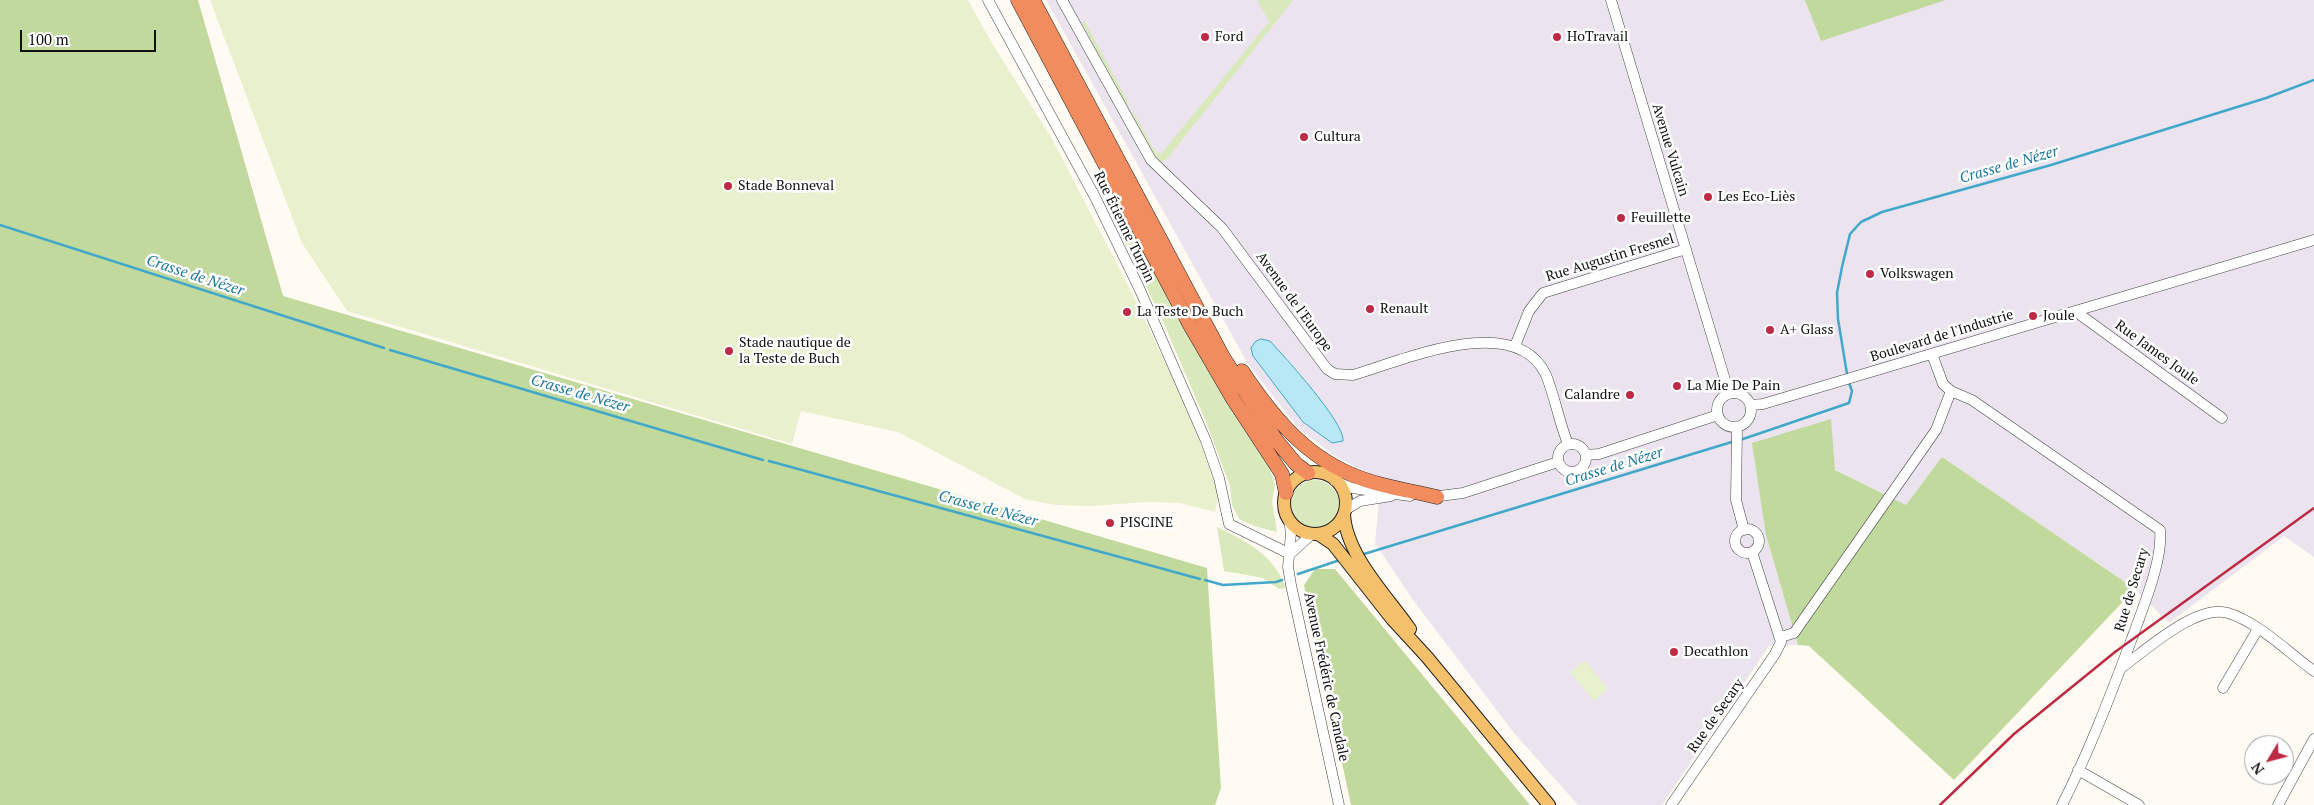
<!DOCTYPE html>
<meta charset="utf-8">
<style>
body{margin:0}
#map{position:relative;width:2314px;height:805px;overflow:hidden;background:#fffaf2;font-family:"PT Serif",serif}
canvas{display:block}
.north{position:absolute;left:2244px;top:735px;width:50px;height:50px;box-sizing:border-box;background:#fff;border:1px solid #9f9f9f;border-radius:50%;rotate:233deg;font-size:14px;font-weight:700;line-height:20px;text-align:center;color:#101010}
.north::after{content:'';display:block;margin:auto;width:18px;height:22px;background:#bd2a46;clip-path:polygon(50% 0,100% 100%,50% 72%,0 100%)}
.scale{position:absolute;left:20px;top:30px;width:136px;height:22px;box-sizing:border-box;border:2px solid #101010;border-top:0;padding-left:6px;font-size:15px;line-height:18px;white-space:nowrap;color:#101010;-webkit-text-stroke:4px #fff;paint-order:stroke}
</style>
<div id="map">
<canvas width="2314" height="805"></canvas>
<div class="north">N</div>
<div class="scale">100 m</div>
</div>
<script>
const ctx = document.querySelector('canvas').getContext('2d');
ctx.lineJoin = 'round';
function fillPath(path, color) { ctx.fillStyle = color; ctx.fill(path, 'evenodd'); }
function strokePath(path, color, width, dash) { ctx.strokeStyle = color; ctx.lineWidth = width; ctx.lineCap = dash ? 'butt' : 'round'; ctx.setLineDash(dash || []); ctx.stroke(path); }
function drawText(font, color, halo, rows, align = 'center') {
  ctx.font = font + ' "PT Serif",serif'; ctx.lineWidth = 5; ctx.setLineDash([]); ctx.textBaseline = 'middle'; ctx.strokeStyle = halo; ctx.fillStyle = color; for (const [text, x, y, turn = 0] of rows) {
    ctx.save(); ctx.translate(x, y); ctx.rotate((+turn || 0) * Math.PI / 180); ctx.textAlign = isNaN(turn) ? turn : align; if (halo) ctx.strokeText(text, 0, 0); ctx.fillText(text, 0, 0); ctx.restore();
  }
}
const industrial = new Path2D(`
 M1046,0H2314V557L2284,536L2169,623L2135,589L1943,458L1906,505L1835,470L1766,535L1798,645L1769,646L1662,805H1578L1514,733L1413,600L1375,543L1381,480L1337,457L1299,429L1248,364Z`);
const green = new Path2D(`
 M1257,0H1293L1167,159L1162,162L1157,160L1131,113L1133,112L1156,153H1162L1268,23L1271,25Z
 M1084,20L1129,104L1126,105L1082,23Z
 M1130,223L1268,462L1275,485L1272,501L1277,532L1254,526L1239,519L1232,505L1230,486L1206,422L1165,326L1119,229Z
 M1291 504a24 24 0 1 1 48 0a24 24 0 1 1-48 0Z
 M1217,527C1249,543 1272,553 1286,588L1279,589L1263,578L1224,571Z`);
const forest = new Path2D(`
 M0,0H198L283,296L1207,568L1221,788L1215,805H0Z
 M1805,0H1946L1821,41Z
 M1831,419L1835,470L1906,505L1942,457L2135,589L1954,780L1809,646L1798,645L1766,535L1752,443Z
 M1315,569H1335L1530,805H1351L1304,585Z`);
const pitch = new Path2D(`
 M210,0H968L993,45L1051,137L1132,293L1187,408L1219,492L1215,512L1180,503L1146,502L1090,506L1056,505L1025,499L898,432L801,411L792,444L347,311L302,243Z
 M1585,660L1608,689L1594,701L1570,672Z`);
const water = new Path2D(`
 M1261,339L1270,341C1284,356 1346,424 1343,441L1332,443L1303,422L1253,356L1251,348L1255,342Z`);
const stream = new Path2D(`
 M0,225L384,348
 M390,350L763,460
 M1847,374L1838,319L1837,293L1842,267L1850,234L1861,222L1882,212L2051,165L2266,98L2314,80
 M1740,440L1849,403L1852,391L1849,383
 M769,461L1200,579
 M1364,554L1735,441
 M1298,574L1337,561
 M1205,580L1223,585L1276,582L1282,580`);
const minor = new Path2D(`
 M988,0L1095,197L1140,290L1206,441L1219,478L1229,524L1290,554
 M1062,0L1151,160L1222,228L1327,369L1335,374L1353,375C1401,361 1516,310 1546,375C1555,397 1559,422 1568,444
 M1611,0L1729,393
 M2075,311L2222,418
 M1515,346L1529,311L1543,293L1686,249
 M1951,391L1972,400L2160,530C2163,560 2144,604 2134,633C2112,691 2090,750 2062,805
 M1717 410a17 17 0 1 1 34 0a17 17 0 1 1-34 0Z
 M1751,405L1763,404L2314,240
 M1737,427L1736,500L1744,530
 M1558 458a14 14 0 1 1 28 0a14 14 0 1 1-28 0Z
 M1586,455L1599,454L1718,415
 M1335,481L1352,488L1410,496
 M1432,497L1463,493L1558,462
 M1345,510L1360,501L1391,496
 M1289,520L1291,533L1288,567L1291,585L1339,805
 M1735 541a12 12 0 1 1 24 0a12 12 0 1 1-24 0Z
 M1290,554L1312,534
 M1781,637L1794,633L1936,430L1951,391L1943,384L1932,354
 M2121,668C2145,651 2197,603 2228,613C2258,622 2289,653 2314,671
 M2223,688L2258,629
 M2078,770L2139,805
 M1671,805L1775,654L1781,642L1752,552
 M2278,805L2314,739`);
const major = new Path2D(`
 M1284 503a31 31 0 1 1 62 0a31 31 0 1 1-62 0Z
 M1344,514C1346,555 1387,596 1410,629
 M1318,534L1333,544L1392,619L1427,657L1549,805`);
const highway = new Path2D(`
 M1018,0L1190,325L1233,399L1282,474L1286,493
 M1033,0L1223,357L1276,440L1296,464L1308,473
 M1242,371C1270,413 1301,452 1348,473C1376,486 1408,490 1437,497`);
const rail = new Path2D(`
 M1940,805L2014,734L2115,652L2314,508`);
const markers = [
 [1205,37,5,"#bd2a46"],
 [1557,37,5,"#bd2a46"],
 [1304,137,5,"#bd2a46"],
 [728,186,5,"#bd2a46"],
 [1708,197,5,"#bd2a46"],
 [1621,218,5,"#bd2a46"],
 [1870,274,5,"#bd2a46"],
 [1370,309,5,"#bd2a46"],
 [1127,312,5,"#bd2a46"],
 [2033,316,5,"#bd2a46"],
 [1770,330,5,"#bd2a46"],
 [729,351,5,"#bd2a46"],
 [1677,386,5,"#bd2a46"],
 [1630,395,5,"#bd2a46"],
 [1110,523,5,"#bd2a46"],
 [1674,652,5,"#bd2a46"]
];
const poiNames = [
 ["Ford",1215,37],
 ["HoTravail",1567,37],
 ["Cultura",1314,137],
 ["Stade Bonneval",738,186],
 ["Les Eco-Liès",1718,197],
 ["Feuillette",1631,218],
 ["Volkswagen",1880,274],
 ["Renault",1380,309],
 ["La Teste De Buch",1137,312],
 ["Joule",2043,316],
 ["A+ Glass",1780,330],
 ["Stade nautique de",739,343],
 ["la Teste de Buch",739,359],
 ["La Mie De Pain",1687,386],
 ["Calandre",1620,395,"right"],
 ["PISCINE",1120,523],
 ["Decathlon",1684,652]
];
const streetNames = [
 ["Avenue Vulcain",1670,150,73],
 ["Rue Étienne Turpin",1124,227,64],
 ["Rue Augustin Fresnel",1610,258,-17],
 ["Avenue de l'Europe",1294,302,54],
 ["Boulevard de l'Industrie",1942,336,-17],
 ["Rue James Joule",2157,353,36],
 ["Rue de Secary",2132,590,-73],
 ["Avenue Frédéric de Candale",1326,677,78],
 ["Rue de Secary",1716,716,-55]
];
const waterNames = [
 ["Crasse de Nézer",2009,165,-16],
 ["Crasse de Nézer",195,276,18],
 ["Crasse de Nézer",580,394,16],
 ["Crasse de Nézer",1614,467,-17],
 ["Crasse de Nézer",988,509,15]
];
fillPath(industrial, '#ebe4ee');
fillPath(green, '#dae9bc');
fillPath(forest, '#c1d99c');
fillPath(pitch, '#e9f0ce');
fillPath(water, '#b8e7f5');
strokePath(water, '#41a8ca', 1);
strokePath(stream, '#41a8ca', 2.5);
strokePath(minor, '#434343', 11);
strokePath(major, '#212121', 14);
strokePath(highway, '#212121', 15);
strokePath(minor, '#fff', 10);
strokePath(major, '#f5c06c', 12);
strokePath(highway, '#f18c5f', 14);
strokePath(rail, '#bd2a46', 2.5);
for (const [x, y, r, color] of markers) { const dot = new Path2D(); dot.arc(x, y, r, 0, 2 * Math.PI); ctx.fillStyle = color; ctx.fill(dot); strokePath(dot, '#fff', 2); }
drawText('14px', '#101010', '#fff', poiNames, 'left');
drawText('14px', '#101010', '#fff', streetNames);
drawText('italic 15px', '#1b79a0', '#fff', waterNames);
</script>
